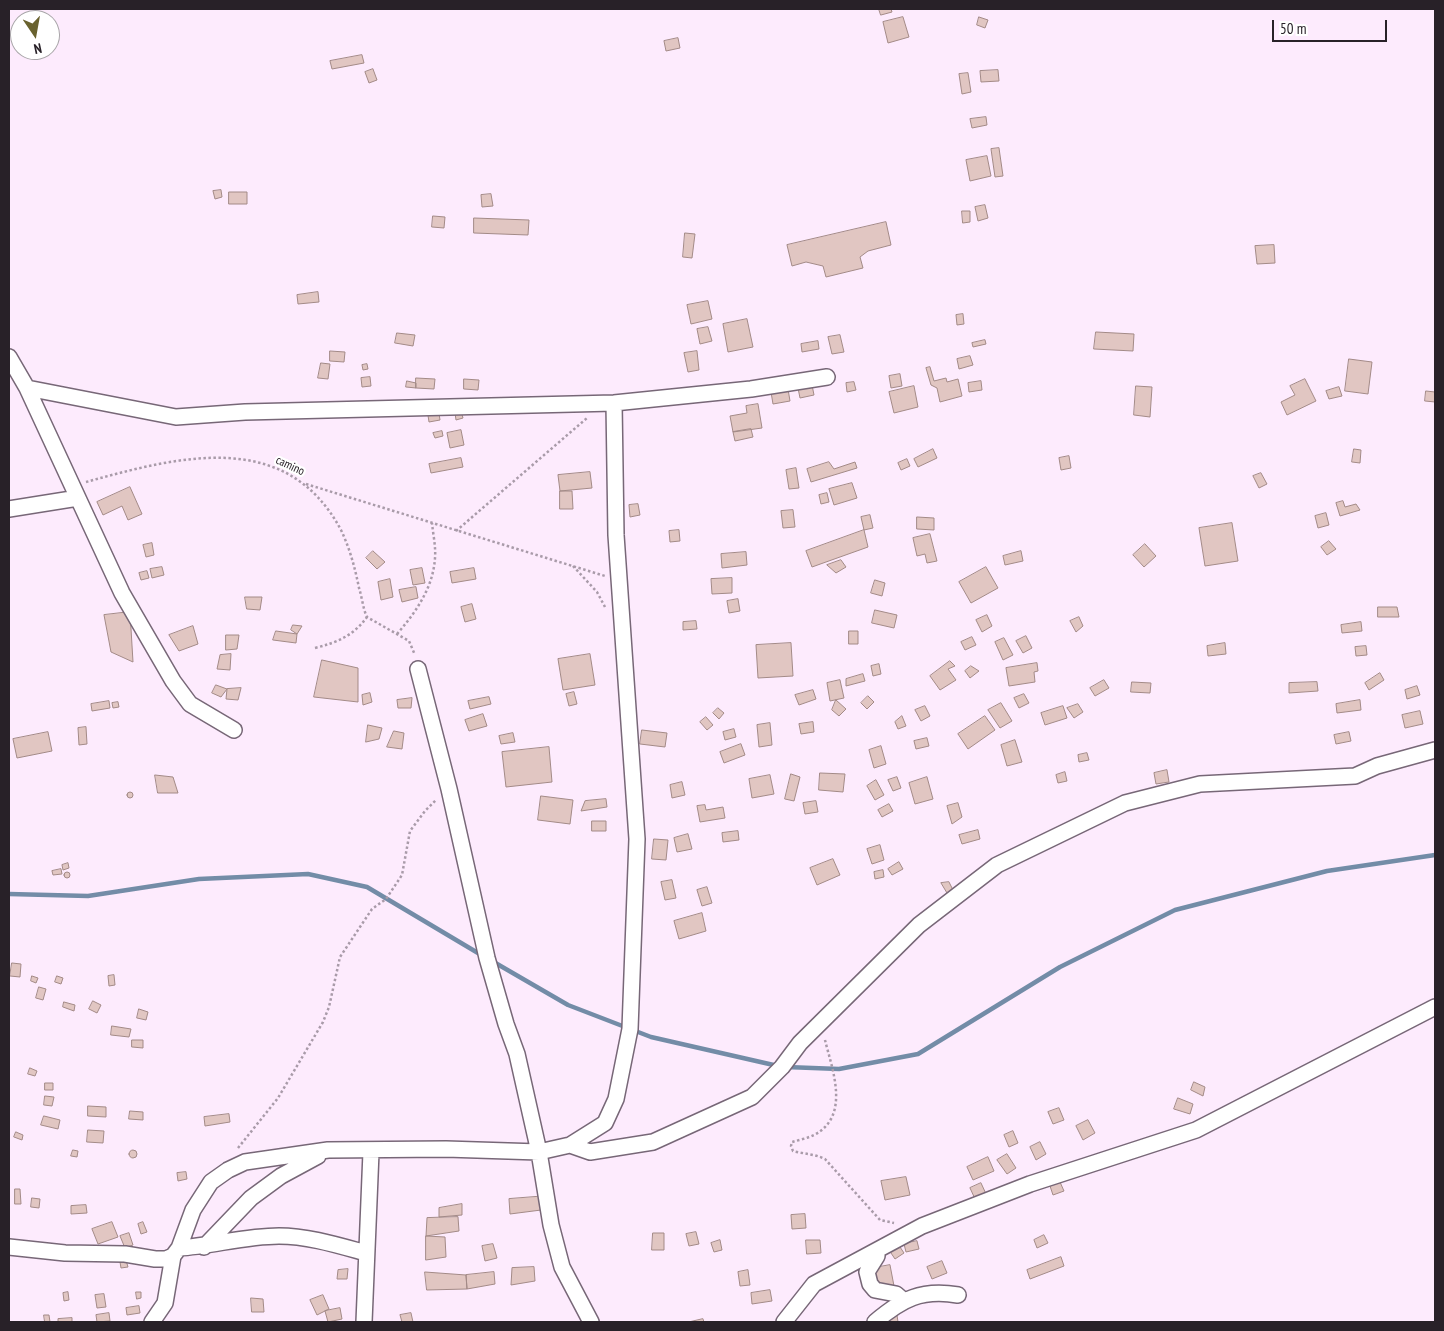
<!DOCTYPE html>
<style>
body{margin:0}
#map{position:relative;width:1444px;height:1331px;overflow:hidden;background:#fdebfd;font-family:"PT Sans Narrow",sans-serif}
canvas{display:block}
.frame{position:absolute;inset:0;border:10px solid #282128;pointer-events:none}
.north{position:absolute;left:10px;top:10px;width:50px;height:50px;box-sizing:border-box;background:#fff;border:1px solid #a9a6a9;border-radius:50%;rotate:168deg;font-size:14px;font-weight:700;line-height:20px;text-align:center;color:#282128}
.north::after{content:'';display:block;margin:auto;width:18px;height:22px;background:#69622f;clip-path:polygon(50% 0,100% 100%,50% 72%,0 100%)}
.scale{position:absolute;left:1272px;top:20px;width:115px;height:22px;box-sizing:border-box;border:2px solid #282128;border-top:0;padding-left:6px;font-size:15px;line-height:18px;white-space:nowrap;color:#282128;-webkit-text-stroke:4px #fff;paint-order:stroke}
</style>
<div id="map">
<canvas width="1444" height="1331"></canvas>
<div class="frame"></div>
<div class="north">N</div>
<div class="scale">50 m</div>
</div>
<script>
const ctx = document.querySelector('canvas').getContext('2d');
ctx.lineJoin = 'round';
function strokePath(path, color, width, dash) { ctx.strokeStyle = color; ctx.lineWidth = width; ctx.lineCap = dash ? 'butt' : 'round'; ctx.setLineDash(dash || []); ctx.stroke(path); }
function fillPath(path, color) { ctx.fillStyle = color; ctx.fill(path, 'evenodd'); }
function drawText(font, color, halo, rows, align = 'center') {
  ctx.font = font + ' "PT Sans Narrow",sans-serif'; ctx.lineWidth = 4.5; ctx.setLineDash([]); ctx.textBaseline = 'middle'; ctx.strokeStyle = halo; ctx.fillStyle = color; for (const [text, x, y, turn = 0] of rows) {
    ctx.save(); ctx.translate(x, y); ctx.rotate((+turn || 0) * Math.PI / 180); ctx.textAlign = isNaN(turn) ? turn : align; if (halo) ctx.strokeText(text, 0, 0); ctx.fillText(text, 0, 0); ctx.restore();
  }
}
const stream = new Path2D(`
 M9,894L88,896L199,879L308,874L367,887L483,956
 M492,961L568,1005L651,1037L778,1066
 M786,1067L839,1069L918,1054L1060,967L1175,910L1327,871L1435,855`);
const building = new Path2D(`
 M879,9H891L892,12L881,15Z
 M903,17L909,37L888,43L883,22Z
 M979,17L988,20L985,28L977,25Z
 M678,38L680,48L666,51L664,41Z
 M362,55L364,63L332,69L330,61Z
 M373,69L377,80L369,83L365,72Z
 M998,70L999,81L981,82L980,71Z
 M968,73L971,92L962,94L959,74Z
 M986,117L987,125L972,128L970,119Z
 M999,148L1003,176L995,177L991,149Z
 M987,156L991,176L970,181L966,160Z
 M221,190L222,197L215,199L213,191Z
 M229,192H247V204H229Z
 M491,194L493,206L482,207L481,195Z
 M985,205L988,218L978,221L975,207Z
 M962,211H970V222L963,223Z
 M433,216L445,217L444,228L432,227Z
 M474,218L529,220L528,235L474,233Z
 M886,222L891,245L868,251L860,257L863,268L826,277L823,266L806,262L792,266L787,245Z
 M685,233L695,234L692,258L683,257Z
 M1274,245L1275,263L1257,264L1255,246Z
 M318,292L319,302L298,304L297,295Z
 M708,301L712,319L691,324L687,305Z
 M963,314L964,324L957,325L956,315Z
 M747,319L753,347L728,352L723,324Z
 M708,327L712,341L700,344L697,329Z
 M1096,332L1134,334L1133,351L1094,349Z
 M397,333L415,335L413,346L395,343Z
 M840,335L844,352L832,354L828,337Z
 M985,340L986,344L973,347L972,343Z
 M818,341L819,349L802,352L801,344Z
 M330,351L345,352L344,362L330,361Z
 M697,351L699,370L688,372L684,353Z
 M970,356L973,365L959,369L957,359Z
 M1349,359L1372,362L1368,394L1345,391Z
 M321,363L330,364L328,379L318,378Z
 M367,364L368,369L363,370L362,365Z
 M930,367L934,381L946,378L947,382L958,379L962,396L940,402L937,388L931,385L926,368Z
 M900,374L902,386L891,388L889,376Z
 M370,377L371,386L362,387L361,378Z
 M416,378L435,379L434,389L416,388Z
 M464,379L479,380L478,390L464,389Z
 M1305,379L1316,401L1287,415L1281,402L1295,395L1290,386Z
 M407,381L416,383V388L406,387Z
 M981,381L982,390L969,392L968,383Z
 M854,382L856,390L847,392L846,383Z
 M812,385L814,395L800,398L798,388Z
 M914,386L918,407L894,413L889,392Z
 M1136,386L1152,387L1150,417L1134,415Z
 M1339,387L1342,396L1329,399L1326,391Z
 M788,389L790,401L773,404L771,392Z
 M1426,391L1435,392V402L1425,401Z
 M758,404L762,428L733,432L730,416L747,413L746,406Z
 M438,407L440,420L429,422L427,409Z
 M461,411L463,418L456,420L455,413Z
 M751,429L753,437L735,441L733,432Z
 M461,430L464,445L450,448L447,433Z
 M442,431L443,436L435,438L433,433Z
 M933,449L937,458L918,467L914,459Z
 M1354,449L1361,450L1360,463L1352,462Z
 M1069,456L1071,468L1061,470L1059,458Z
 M461,458L463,467L431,473L429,464Z
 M907,459L910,466L901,470L898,463Z
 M829,462L834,469L855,462L857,468L811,482L807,469Z
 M796,468L799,488L789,489L786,470Z
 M590,472L592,488L560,491L558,475Z
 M1261,473L1267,484L1259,488L1253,476Z
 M852,483L857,498L834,505L829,489Z
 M130,487L142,514L128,520L122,506L103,515L97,502Z
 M560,491H572L573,509H560Z
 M827,493L829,502L821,504L819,495Z
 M1343,501L1345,507L1356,504L1360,510L1340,516L1336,503Z
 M638,504L640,515L630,517L629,505Z
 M793,510L795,527L783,528L781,511Z
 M1326,513L1329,525L1318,528L1315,516Z
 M870,515L873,528L864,530L861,517Z
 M917,517L934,518V530L917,529Z
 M1232,523L1238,561L1205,566L1199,528Z
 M679,530L680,541L670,542L669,531Z
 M864,530L868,547L812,567L806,551Z
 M930,534L937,561L927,563L925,554L917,556L913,538Z
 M1329,541L1336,549L1327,555L1321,547Z
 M152,543L154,555L146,557L143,545Z
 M1145,544L1156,556L1144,567L1133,555Z
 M373,551L385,562L377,569L366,558Z
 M1021,551L1023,561L1005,565L1003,556Z
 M746,552L747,565L722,568L721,554Z
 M841,560L846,567L836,573L827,565Z
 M162,567L164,575L152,578L150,569Z
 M986,567L998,588L971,603L959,582Z
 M422,568L425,583L413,585L410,570Z
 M474,568L476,579L452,583L450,572Z
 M147,571L149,578L141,580L139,573Z
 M732,578V593L712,594L711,579Z
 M390,579L393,597L381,600L378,582Z
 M875,580L885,583L882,596L871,593Z
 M416,587L418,598L402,602L399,590Z
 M245,597H262L260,610L247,609Z
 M738,599L740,611L729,613L727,601Z
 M472,604L476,619L465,622L461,607Z
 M1378,607H1397L1399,617H1378Z
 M875,610L897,615L894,628L872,623Z
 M130,612L133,662L111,652L104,615Z
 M987,615L992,626L982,632L976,620Z
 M1079,617L1083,626L1076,632L1070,621Z
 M696,621L697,629L683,630V622Z
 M1361,622L1362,631L1342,633L1341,625Z
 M293,625L302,626L297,634L291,630Z
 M193,626L198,644L179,651L169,635Z
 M276,631L297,634L296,643L273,640Z
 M849,631H858V644H849Z
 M226,635H239L237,649L226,650Z
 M1026,636L1032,648L1023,653L1016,641Z
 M972,637L976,645L965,650L961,642Z
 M1004,638L1013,655L1003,660L995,642Z
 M791,643L793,676L758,678L756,645Z
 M1225,643L1226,654L1208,656L1207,646Z
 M1366,646L1367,655L1356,656L1355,647Z
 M231,654L230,670L217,669L220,655Z
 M590,654L595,685L563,690L558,659Z
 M322,660L358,668V702L314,697Z
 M950,661L955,666L948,669L956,680L940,690L930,676Z
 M1037,663L1038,671L1034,672L1035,682L1009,686L1006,668Z
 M879,664L881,674L873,676L871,666Z
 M971,666L979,671L970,678L965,671Z
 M1380,673L1384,680L1369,690L1365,683Z
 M863,674L865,681L846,686V679Z
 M840,680L844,698L830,701L827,683Z
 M1104,680L1109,688L1095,696L1090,688Z
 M1132,682L1151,683L1150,693L1131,692Z
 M1317,682L1318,691L1289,693V683Z
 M216,685L227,689L221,697L212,693Z
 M1417,686L1420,695L1407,699L1405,690Z
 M241,688L238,700L226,699L227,689Z
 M813,690L816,699L799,705L795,695Z
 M574,692L577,704L569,706L566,694Z
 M370,693L372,702L363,705L362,695Z
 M1024,694L1029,703L1019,708L1014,698Z
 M868,696L874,702L867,709L861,703Z
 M489,697L491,704L470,709L468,701Z
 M412,698L411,708H398L397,700Z
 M836,700L846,709L839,716L832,710Z
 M1360,700L1361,710L1337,713L1336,704Z
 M109,701L110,708L92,711L91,704Z
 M118,702L119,707L113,708L112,703Z
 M1001,703L1012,721L1000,728L988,710Z
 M1078,704L1083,712L1074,718L1067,708Z
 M925,706L930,716L921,721L915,710Z
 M1063,706L1067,718L1045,725L1041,713Z
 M718,708L724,713L719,719L713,713Z
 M1420,711L1423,724L1405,728L1402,715Z
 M483,714L487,726L469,731L465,720Z
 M902,716L906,726L898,729L895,722Z
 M985,716L995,730L968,749L958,734Z
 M706,717L713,725L707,730L700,722Z
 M813,722L814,732L801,734L799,724Z
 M770,723L772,745L759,747L757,725Z
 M368,725L382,728L379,739L366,742Z
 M86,727L87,744L79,745L78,728Z
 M734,729L736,737L725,740L723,732Z
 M642,730L667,733L665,747L640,744Z
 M394,731L404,733L402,749L387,747Z
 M48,732L52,751L17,758L13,739Z
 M1349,732L1351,741L1336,744L1334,735Z
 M513,733L515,742L501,744L499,736Z
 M927,738L929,746L916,749L914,741Z
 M1015,740L1022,762L1007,766L1001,745Z
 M741,744L745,755L724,763L720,752Z
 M881,746L886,764L874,768L869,750Z
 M549,747L552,782L506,787L502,752Z
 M1087,753L1089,760L1079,762L1078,755Z
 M1167,770L1169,782L1156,784L1154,773Z
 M1065,772L1067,781L1058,783L1056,775Z
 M820,773L845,774L843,792L819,790Z
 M791,774L800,777L794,801L785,799Z
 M155,775L173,777L178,793H158Z
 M770,775L774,794L752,798L749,779Z
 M897,777L901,788L893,791L888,780Z
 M927,777L933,799L915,804L909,783Z
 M876,780L884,795L875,800L867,786Z
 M682,782L685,795L672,798L670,785Z
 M127 795a3 3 0 1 1 6 0a3 3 0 1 1-6 0Z
 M541,796L573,800L570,824L538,820Z
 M606,799L607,807L581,811L585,801Z
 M816,801L818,812L805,814L803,803Z
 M958,803L962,817L952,824L947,806Z
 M889,804L893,811L882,817L878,810Z
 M705,805L706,810L723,807L725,818L700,822L697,806Z
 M592,821H606V831H592Z
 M978,830L980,839L962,844L959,835Z
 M738,831L739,840L723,842L722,833Z
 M688,834L692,849L677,852L674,838Z
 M654,839L668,840L666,860L652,859Z
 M880,845L884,860L872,864L867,849Z
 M833,859L840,875L817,885L810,868Z
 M899,862L903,869L892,875L888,869Z
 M68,863L69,868L63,870L62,865Z
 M61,869L62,874L53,875L52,871Z
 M883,870L884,877L875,879L874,872Z
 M64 875a3 3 0 1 1 6 0a3 3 0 1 1-6 0Z
 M672,880L676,898L665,900L661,882Z
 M949,882L953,890L947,893L941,883Z
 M707,887L712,903L702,906L697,890Z
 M702,913L706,931L679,939L674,921Z
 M12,963L21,964L20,977L10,976Z
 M114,975L115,985L109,986L108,976Z
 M32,976L38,978L36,983L31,981Z
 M57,976L63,978L61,984L55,982Z
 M39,987L46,989L43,1000L36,998Z
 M93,1001L101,1005L97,1013L89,1009Z
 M64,1002L75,1005L74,1011L63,1007Z
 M139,1009L148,1012L146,1020L137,1018Z
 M112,1026L131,1029L129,1037L111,1035Z
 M132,1040H143V1048L132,1047Z
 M30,1068L37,1071L35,1076L28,1074Z
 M1194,1082L1205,1087L1203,1096L1191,1090Z
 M45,1083H53V1090H45Z
 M45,1096L54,1097L52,1106L44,1105Z
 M1178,1098L1193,1104L1190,1114L1174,1109Z
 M88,1106L106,1107V1117L88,1116Z
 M1059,1108L1064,1120L1053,1124L1048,1112Z
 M130,1111L143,1112V1120L129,1119Z
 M229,1114L230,1122L205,1126L204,1117Z
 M44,1116L60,1120L58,1129L41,1125Z
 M1088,1120L1095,1133L1083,1140L1076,1126Z
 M88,1130L104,1131L103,1143L87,1142Z
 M1013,1131L1018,1143L1009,1147L1004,1135Z
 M16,1132L23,1135L22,1140L14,1137Z
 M1040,1142L1046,1154L1036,1160L1030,1147Z
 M73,1150L78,1151L77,1157L71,1156Z
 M129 1154a4 4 0 1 1 8 0a4 4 0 1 1-8 0Z
 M1007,1154L1016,1168L1007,1174L997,1160Z
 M988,1157L994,1171L973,1180L967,1167Z
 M186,1172L187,1179L178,1181L177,1173Z
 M906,1177L910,1195L885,1200L881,1181Z
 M1060,1182L1064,1191L1053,1195L1050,1186Z
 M981,1183L987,1196L976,1201L970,1188Z
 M15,1189H20L21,1204H15Z
 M547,1196L549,1209L510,1214L509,1199Z
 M32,1198L40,1199L39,1208L31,1207Z
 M462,1204V1215L439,1217V1208Z
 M86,1205L87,1213L71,1214V1206Z
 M805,1214L806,1228L792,1229L791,1215Z
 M458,1217L459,1231L426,1236L427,1218Z
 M112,1222L118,1237L98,1244L92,1229Z
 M143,1222L147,1232L141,1234L138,1224Z
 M696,1232L699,1244L689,1246L686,1234Z
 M129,1233L133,1245L125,1248L120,1236Z
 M653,1233H664V1250H652Z
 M1044,1235L1048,1243L1037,1248L1034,1240Z
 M426,1236L445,1237L446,1257L426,1260Z
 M720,1240L722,1250L714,1252L711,1243Z
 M806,1240H820L821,1253L807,1254Z
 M917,1241L919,1249L906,1252L904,1244Z
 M493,1244L497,1258L485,1261L482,1246Z
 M898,1244L904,1253L895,1259L889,1250Z
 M1061,1257L1064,1266L1030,1279L1027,1270Z
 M126,1260L128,1267L121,1268L120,1262Z
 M942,1261L947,1273L932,1279L927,1267Z
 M890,1265L894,1286L878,1289L874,1268Z
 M534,1267L535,1281L511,1285L512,1268Z
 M348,1269L347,1279H337L338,1270Z
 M748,1270L750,1285L740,1286L738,1272Z
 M425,1272L466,1275L467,1289L427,1290Z
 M494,1272L495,1284L467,1289L466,1275Z
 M770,1290L772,1301L752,1304L751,1293Z
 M68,1292L69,1300L64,1301L63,1293Z
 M136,1292H141V1298L137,1299Z
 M104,1294L106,1307L97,1308L95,1295Z
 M323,1295L329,1309L317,1315L310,1300Z
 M251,1298L263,1299L264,1312H252Z
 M139,1306L140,1313L127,1315L126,1308Z
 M340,1308L342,1319L328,1322L325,1311Z
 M109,1313L110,1321L97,1322L96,1315Z
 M411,1313L413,1322H402L400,1315Z
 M44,1315H49L50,1322H45Z
 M897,1315L898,1322H886L885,1317Z
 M72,1318V1322H58V1319Z
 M703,1319L704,1322H689Z`);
const path = new Path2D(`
 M86,482C177,457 286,427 341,530C350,549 355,568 359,588C362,597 363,609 367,617L409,641L415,655
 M306,484L605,576
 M456,531L587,418
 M573,566L597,592L605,607
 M397,634C416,612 433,588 435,558C436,547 433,534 432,523
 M315,648C338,642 353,636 367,617
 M825,1040C832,1069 851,1116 814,1135C808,1138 799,1140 792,1142L791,1146L793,1151C804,1154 815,1154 825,1159L880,1220L894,1223
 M238,1148L278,1098L323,1022L329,1007L340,957L372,909L386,899L402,875L410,831L425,811L436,800`);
const minor = new Path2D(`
 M9,357L27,388L122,593L173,681L190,704L234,730
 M27,388L176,417L245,412L614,403L751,389L827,377
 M9,509L78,498
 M418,669L449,789L487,958L506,1024L517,1054L539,1152L551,1225L562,1267L591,1322
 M570,1145L590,1152L653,1142L752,1097L782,1067L800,1043L919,925L997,865L1125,803L1200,784L1355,776L1377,766L1435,750
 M9,1247L65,1253L125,1254L155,1259H166L173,1256L179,1248L193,1210L211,1182L228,1170L245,1162L328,1150L446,1149L539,1152L570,1145L605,1123L616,1099L630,1029L637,839L616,535L614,403
 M204,1247L251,1198L281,1176L318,1156
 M179,1248C212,1246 245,1236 279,1236C308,1236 337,1245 366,1253
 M877,1251V1256L867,1272L870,1284L875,1290L896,1294L903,1300
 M152,1322L165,1303L173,1256
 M364,1322L371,1152
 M784,1322L814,1284L922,1226L1030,1184L1196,1130L1435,1007
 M875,1322C902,1299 921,1289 958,1295`);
const streetNames = [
 ["camino",290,466,25]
];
strokePath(stream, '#738ca7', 4.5);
fillPath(building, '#e1c6c2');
strokePath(building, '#a38a87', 1);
strokePath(minor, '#776777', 18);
strokePath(path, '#a99ba9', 2.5, [2.5, 2.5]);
strokePath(minor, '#fff', 15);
drawText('12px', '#282128', '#fff', streetNames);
</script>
